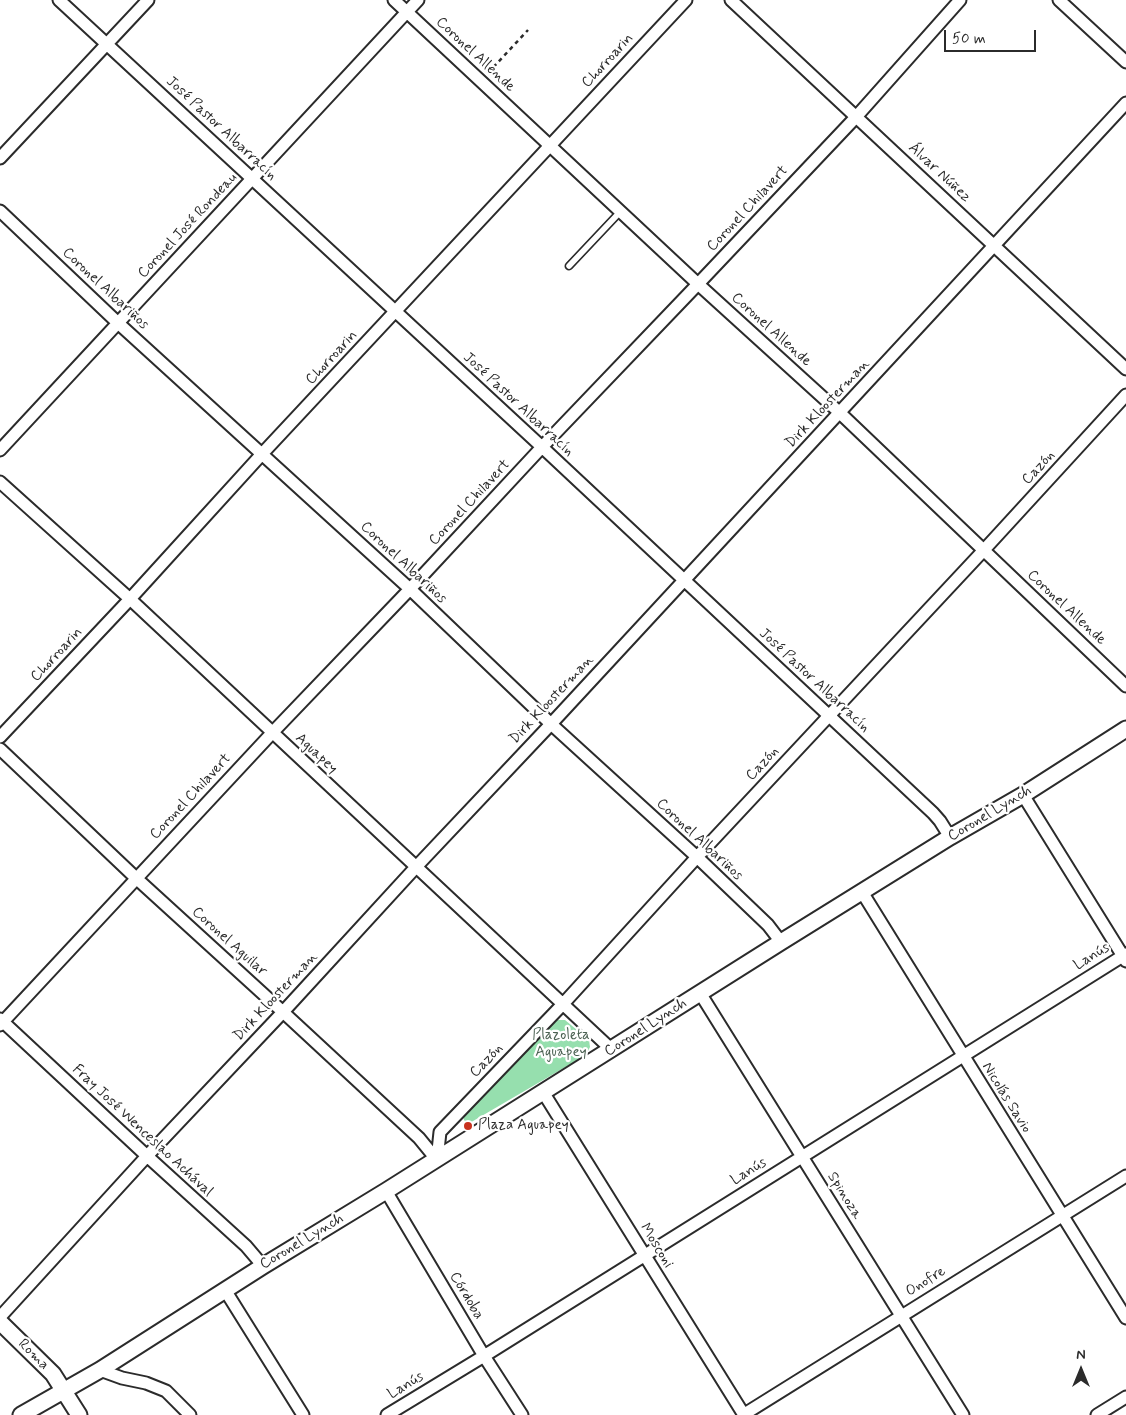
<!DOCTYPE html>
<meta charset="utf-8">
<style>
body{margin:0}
#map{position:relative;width:1126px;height:1415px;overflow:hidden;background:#fff;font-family:Mynerve,sans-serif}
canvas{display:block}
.north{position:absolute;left:1056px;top:1345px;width:50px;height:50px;-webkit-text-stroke:4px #fff;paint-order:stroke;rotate:0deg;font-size:14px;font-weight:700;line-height:20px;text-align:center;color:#2b2b2b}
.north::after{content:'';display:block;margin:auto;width:18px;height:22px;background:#2b2b2b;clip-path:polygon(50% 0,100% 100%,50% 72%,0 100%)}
.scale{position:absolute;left:944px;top:30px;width:92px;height:22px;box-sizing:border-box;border:2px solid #2b2b2b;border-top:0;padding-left:6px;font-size:15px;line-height:18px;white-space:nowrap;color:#2b2b2b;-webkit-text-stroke:4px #fff;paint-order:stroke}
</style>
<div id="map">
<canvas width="1126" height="1415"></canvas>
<div class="north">N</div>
<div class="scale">50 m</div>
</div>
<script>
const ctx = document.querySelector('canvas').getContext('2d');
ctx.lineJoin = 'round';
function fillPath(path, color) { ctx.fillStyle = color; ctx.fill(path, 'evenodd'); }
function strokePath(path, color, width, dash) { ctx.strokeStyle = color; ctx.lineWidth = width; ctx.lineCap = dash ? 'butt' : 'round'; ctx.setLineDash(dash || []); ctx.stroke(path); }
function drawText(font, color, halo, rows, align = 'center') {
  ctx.font = font + ' Mynerve,sans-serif'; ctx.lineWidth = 4.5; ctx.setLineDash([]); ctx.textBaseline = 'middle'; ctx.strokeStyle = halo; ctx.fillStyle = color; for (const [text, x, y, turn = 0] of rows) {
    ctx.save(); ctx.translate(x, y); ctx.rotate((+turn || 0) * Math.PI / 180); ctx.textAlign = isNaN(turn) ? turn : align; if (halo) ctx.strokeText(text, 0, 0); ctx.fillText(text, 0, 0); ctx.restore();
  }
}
const green = new Path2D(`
 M556,1020H565L589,1040L590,1047L586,1055L468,1124L464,1120L463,1117Z`);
const path = new Path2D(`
 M488,73L528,30`);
const service = new Path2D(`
 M569,266L620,212`);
const minor = new Path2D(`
 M59,0L542,447L933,813L940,821L950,837
 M394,0L698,284L840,413L1126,686
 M731,0L1126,369
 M1059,0L1126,62
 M0,158L148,0
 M0,211L118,323L410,589L551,724L697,857L768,925L781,942
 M0,450L418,0
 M0,482L130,599L612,1050
 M0,737L130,599L261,455L686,0
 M0,749L136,878L283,1012L419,1138L437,1160
 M1023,795L1126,961
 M862,892L1126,1318
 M700,993L963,1415
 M0,1019L147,1156L246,1246L263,1266
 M0,1025L272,733L410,589L542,447L698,284L856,117L960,0
 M543,1092L744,1415
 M437,1160L440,1132L563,1004L697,857L983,551L1126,395
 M386,1191L484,1356L522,1415
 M225,1290L303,1415
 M0,1317L147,1156L283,1012L416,867L551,724L1126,103
 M100,1370L122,1378L146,1383L166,1391L190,1415
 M387,1415L484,1356L1126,954
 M743,1415L1126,1176
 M1097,1415L1126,1397`);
const tertiary = new Path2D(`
 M0,1322L53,1374L79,1415
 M21,1415L100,1370L263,1266L386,1191L781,942L950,837L1023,795L1126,729`);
const markers = [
 [468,1126,5,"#c8321e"]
];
const streetNames = [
 ["Coronel Allende",475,55,43],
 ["Chorroarin",608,61,-47],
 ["José Pastor Albarracín",221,129,43],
 ["Álvar Núñez",939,173,43],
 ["Coronel Chilavert",748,209,-47],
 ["Coronel José Rondeau",188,226,-47],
 ["Coronel Albariños",105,289,43],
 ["Coronel Allende",771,330,42],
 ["Chorroarin",332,358,-47],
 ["Dirk Kloosterman",828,404,-47],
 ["José Pastor Albarracín",518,405,43],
 ["Cazón",1039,468,-47],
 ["Coronel Chilavert",470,503,-47],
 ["Coronel Albariños",403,563,43],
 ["Coronel Allende",1066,608,43],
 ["Chorroarin",57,655,-47],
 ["José Pastor Albarracín",814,681,43],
 ["Dirk Kloosterman",552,700,-47],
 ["Aguapey",316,754,43],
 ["Cazón",763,764,-47],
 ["Coronel Chilavert",191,797,-47],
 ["Coronel Lynch",990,814,-31],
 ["Coronel Albariños",699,840,43],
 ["Coronel Aguilar",229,942,42],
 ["Lanús",1092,957,-32],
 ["Dirk Kloosterman",276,997,-47],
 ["Coronel Lynch",646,1028,-33],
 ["Cazón",487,1061,-46],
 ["Nicolás Savio",1006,1098,58],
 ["Fray José Wenceslao Achával",142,1131,43],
 ["Lanús",749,1172,-32],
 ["Spinoza",844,1196,58],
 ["Coronel Lynch",302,1242,-31],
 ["Mosconi",656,1246,58],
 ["Onofre",926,1282,-32],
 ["Córdoba",466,1296,59],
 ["Roma",33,1355,45],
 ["Lanús",406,1386,-31]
];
const parkNames = [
 ["Plazoleta",561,1036],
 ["Aguapey",561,1053]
];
const poiNames = [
 ["Plaza Aguapey",478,1126]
];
fillPath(green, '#96dfae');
strokePath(service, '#2b2b2b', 9);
strokePath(minor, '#2b2b2b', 15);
strokePath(tertiary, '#2b2b2b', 19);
strokePath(path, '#2b2b2b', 2.5, [4, 4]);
strokePath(service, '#fff', 5.5);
strokePath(minor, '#fff', 11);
strokePath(tertiary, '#fff', 15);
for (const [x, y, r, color] of markers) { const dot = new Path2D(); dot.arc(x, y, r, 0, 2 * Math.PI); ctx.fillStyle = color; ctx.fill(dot); strokePath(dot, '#fff', 2); }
drawText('15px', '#2b2b2b', '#fff', streetNames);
drawText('15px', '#4b6152', '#fff', parkNames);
drawText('15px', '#2b2b2b', '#fff', poiNames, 'left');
</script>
